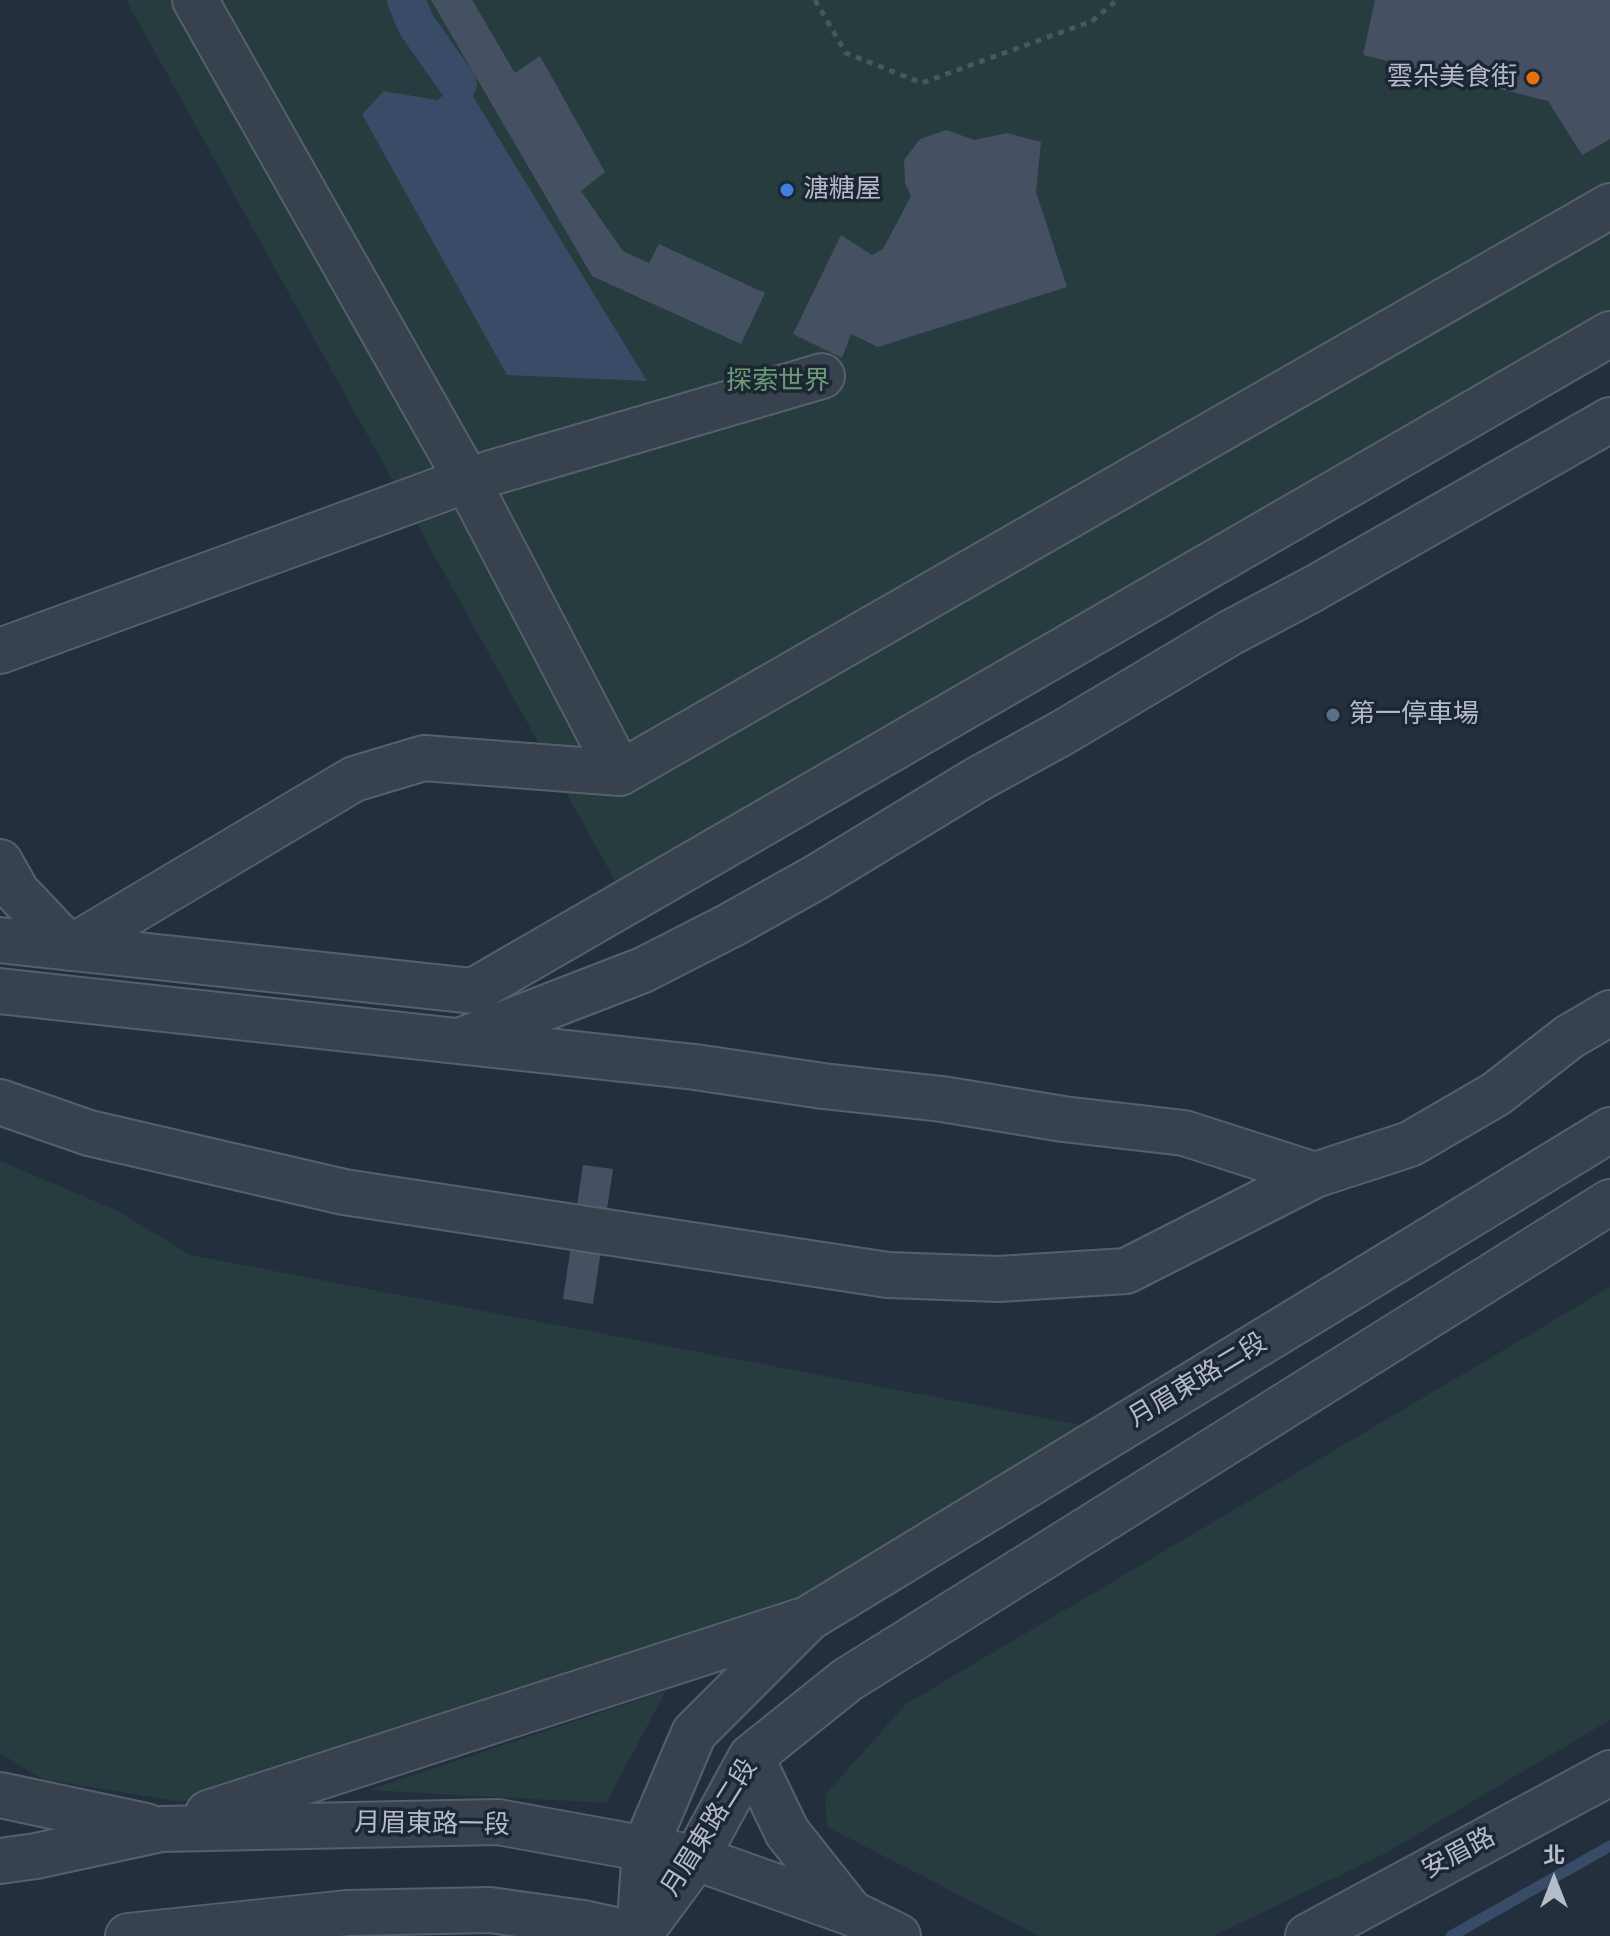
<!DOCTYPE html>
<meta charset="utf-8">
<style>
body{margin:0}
#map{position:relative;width:1610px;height:1936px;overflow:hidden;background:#242f3e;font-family:"Varela Round","Noto Sans TC",sans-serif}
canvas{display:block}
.north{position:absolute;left:1514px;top:1840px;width:80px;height:80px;-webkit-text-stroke:6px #1d2633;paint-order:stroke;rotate:0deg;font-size:22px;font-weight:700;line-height:32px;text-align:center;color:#b4bcc9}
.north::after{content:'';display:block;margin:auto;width:28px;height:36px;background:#b4bcc9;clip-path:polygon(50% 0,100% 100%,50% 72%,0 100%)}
</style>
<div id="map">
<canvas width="1610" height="1936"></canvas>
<div class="north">北</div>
</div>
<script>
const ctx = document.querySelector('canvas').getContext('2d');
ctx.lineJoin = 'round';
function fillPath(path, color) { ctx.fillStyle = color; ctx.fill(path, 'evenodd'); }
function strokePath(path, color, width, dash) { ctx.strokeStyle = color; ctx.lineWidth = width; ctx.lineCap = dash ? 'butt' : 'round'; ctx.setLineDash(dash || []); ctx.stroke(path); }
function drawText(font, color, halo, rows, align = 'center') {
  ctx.font = font + ' "Varela Round","Noto Sans TC",sans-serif'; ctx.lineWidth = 7; ctx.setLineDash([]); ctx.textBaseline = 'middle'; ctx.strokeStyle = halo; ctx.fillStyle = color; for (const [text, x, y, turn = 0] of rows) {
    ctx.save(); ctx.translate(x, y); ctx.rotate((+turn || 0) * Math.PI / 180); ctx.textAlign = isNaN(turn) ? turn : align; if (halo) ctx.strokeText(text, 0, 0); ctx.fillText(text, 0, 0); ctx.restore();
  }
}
const green = new Path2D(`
 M126,0H1610V313L637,920Z
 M0,1161L118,1211L190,1255L1097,1428L806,1599L182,1802L42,1779L0,1753Z
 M1610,1287V1720L1384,1854L1213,1936H1039L827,1827L825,1795L906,1704Z
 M666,1691L606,1803L369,1790Z`);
const water = new Path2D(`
 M463,80L647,381L507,375L362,114L384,91L437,100Z`);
const stream = new Path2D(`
 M1451,1936L1610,1846`);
const canal = new Path2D(`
 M406,0L416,24L458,84`);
const building = new Path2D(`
 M431,0H472L515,73L540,56L605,172L581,191L623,251L649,263L659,244L765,293L741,344L592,276Z
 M1375,0H1610V139L1582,155L1548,101L1363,55Z
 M947,130L974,140L1007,133L1041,142L1036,192L1067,287L878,347L851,334L842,358L793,334L841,235L872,255L883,249L911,196L905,183L904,160L920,139Z
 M583,1165L613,1169L593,1304L563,1299Z`);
const path = new Path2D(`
 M815,0L846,53L922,83L1092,21L1117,0`);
const minor = new Path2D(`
 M195,0L467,480L620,773
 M0,651L467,480L822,376
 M0,862L17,892L70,948L354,779L424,758L620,773L1610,206
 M0,940L473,991L1610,334
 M0,991L695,1067L823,1086L942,1099L1063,1119L1184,1133L1315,1175
 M462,1040L643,970L731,925L815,878L978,779L1062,733L1230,633L1313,589L1610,420
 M0,1102L89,1133L344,1192L888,1275L999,1279L1126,1271L1315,1175L1410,1144L1496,1094L1569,1037L1610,1013
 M751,1757L787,1832L851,1913
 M0,1795L146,1826
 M208,1813L801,1621
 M0,1861L36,1856L161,1829L498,1822L696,1858L851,1913L898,1936
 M639,1935L645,1848L694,1733L809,1618L1610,1130
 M639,1935L696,1858L751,1757L847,1680L1610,1202
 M128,1936L347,1913L490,1910L583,1923L642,1936
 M1308,1936L1610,1773`);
const markers = [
 [1533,78,8,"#e8710a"],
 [787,190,8,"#3f7fe0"],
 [1333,715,8,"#5c6f8a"]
];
const poiNames = [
 ["雲朵美食街",1517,78,"right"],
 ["溏糖屋",803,190],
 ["第一停車場",1349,715]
];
const parkNames = [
 ["探索世界",778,382]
];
const streetNames = [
 ["月眉東路二段",1198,1381,-31],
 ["月眉東路一段",432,1825,1],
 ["月眉東路二段",710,1828,-58],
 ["安眉路",1459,1854,-28]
];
fillPath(green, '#263c3f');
fillPath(water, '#394c67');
strokePath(stream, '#394c67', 11);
strokePath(canal, '#394c67', 38);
fillPath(building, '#455162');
strokePath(minor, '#565f6c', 48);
strokePath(path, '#44595c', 5, [6, 6]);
strokePath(minor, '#38414e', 44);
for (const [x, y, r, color] of markers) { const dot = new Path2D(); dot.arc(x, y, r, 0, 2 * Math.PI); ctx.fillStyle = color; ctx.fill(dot); strokePath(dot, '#1d2633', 3); }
drawText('26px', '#b4bcc9', '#1d2633', poiNames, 'left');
drawText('26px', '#6b9a76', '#1d2633', parkNames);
drawText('26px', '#b4bcc9', '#1d2633', streetNames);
</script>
